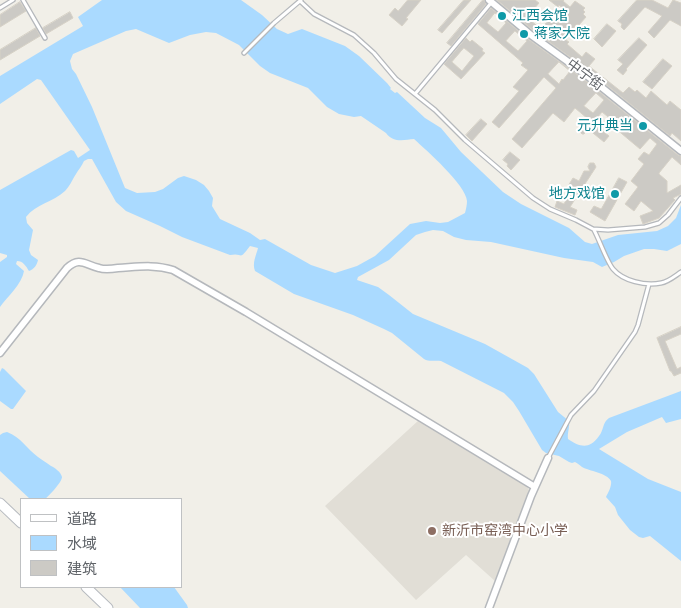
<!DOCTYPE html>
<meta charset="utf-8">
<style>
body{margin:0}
#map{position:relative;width:681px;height:608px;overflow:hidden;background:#f1efe8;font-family:Raleway,"Noto Sans SC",sans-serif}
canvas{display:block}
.legend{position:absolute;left:20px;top:498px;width:162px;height:90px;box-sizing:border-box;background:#fff;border:1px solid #bfc1c3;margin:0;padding:6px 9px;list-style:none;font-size:15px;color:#5f6368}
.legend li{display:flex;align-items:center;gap:10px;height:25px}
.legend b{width:25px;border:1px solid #bfc1c3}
</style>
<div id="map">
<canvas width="681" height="608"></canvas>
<ul class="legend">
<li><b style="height:6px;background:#fff"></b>道路</li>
<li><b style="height:14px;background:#aadaff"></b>水域</li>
<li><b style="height:14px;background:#cccac5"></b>建筑</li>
</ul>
</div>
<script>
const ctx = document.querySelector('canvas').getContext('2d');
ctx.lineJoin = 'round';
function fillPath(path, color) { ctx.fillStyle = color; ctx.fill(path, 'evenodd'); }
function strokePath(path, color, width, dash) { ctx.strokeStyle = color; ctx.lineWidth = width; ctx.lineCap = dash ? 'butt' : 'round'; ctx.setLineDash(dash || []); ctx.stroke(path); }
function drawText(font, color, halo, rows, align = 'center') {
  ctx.font = font + ' Raleway,"Noto Sans SC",sans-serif'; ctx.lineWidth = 4; ctx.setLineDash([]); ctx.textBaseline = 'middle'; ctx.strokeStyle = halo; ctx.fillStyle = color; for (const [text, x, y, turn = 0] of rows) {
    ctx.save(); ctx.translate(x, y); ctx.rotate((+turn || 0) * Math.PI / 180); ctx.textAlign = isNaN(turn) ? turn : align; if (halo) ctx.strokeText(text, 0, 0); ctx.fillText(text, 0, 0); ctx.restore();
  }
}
const education = new Path2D(`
 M419,420L525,483L529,490L528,497L495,581L466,555L416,600L325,506Z`);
const water = new Path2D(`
 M102,0H241L262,15L277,29L288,34L302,29L345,46L359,56L387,83L391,88L390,89L395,93L397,92L425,118L441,128L461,152L503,192L521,204L569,228L585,242L592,244L618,235L657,231L668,226L676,218L681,205V244L667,251L654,249H644L624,256L614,262L602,267L593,262L564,258L491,242L466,240L454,237L443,231L433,230L425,232L416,235L389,260L358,277L357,280L378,287L389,295L413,314L485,344L528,368L534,374L558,412L569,421C570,427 567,433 568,439C580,447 589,450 599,436C604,430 602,423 609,418L681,391V419L666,423L662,417L627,432L599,449L648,479L681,492V561L650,536L643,538L639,537L630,530L618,515L615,507L606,497C608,493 612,486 611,481C607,473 589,471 582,467C580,465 578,464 575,462L572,463L569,462L559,456L546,453L542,450L519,411L513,402L504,393L441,361C435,360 429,362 424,359L392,333L384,329L353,315L294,294L255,271C252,263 256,256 258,248L250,246C238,262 244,252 230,255L182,237L160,226L126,211L116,202L92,159H88L84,161C82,166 78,170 76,174C72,180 70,186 65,191C53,202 36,204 26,217L27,223L33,230L29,250L31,255L38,260C37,265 34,269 29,271C26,266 23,261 17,261L16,264L24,271C22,284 8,296 0,307V262L7,257V255L0,253V190L71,150L74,151L78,158L90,150L41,80L37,79L0,104V76L83,26L78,17ZM136,29L169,43L190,35L206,32L216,33L239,45L260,66L270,73L308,88L327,107L339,114L354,117L361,116L386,133C393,143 404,140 414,139C426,150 466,185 467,201C467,205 466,209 465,213L448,222L440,223L426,221L410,224L375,256L357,266L335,273L311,265L265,239L260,240L250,233L220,219L212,206L213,198L209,191L204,185L196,180L184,176L178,178L163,189L155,192L137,193L125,188L92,107L76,74L72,69L70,61L73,54L126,31Z
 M2,368L4,369L26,391L13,409H11L0,401V372Z
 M7,432C21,437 27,449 38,457C42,460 47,463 51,466C55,468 61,472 62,477C62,482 49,496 45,499H30L0,471V435L3,433Z
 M120,587H174L187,605L188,608H140Z`);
const building = new Path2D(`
 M408,0H421L406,18L408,19L402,26L389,15L395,8L398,11Z
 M464,0H471L442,33L438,30Z
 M483,0H484L486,4L451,46L447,43Z
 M497,0H535L539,3L534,9L537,11L530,20L541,29L551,17L558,23L567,12L559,5L558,7L549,0H564L563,1L570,7L575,1L585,8L583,10L585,12L583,14L586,17L579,25L577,24L568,35L569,36L566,40L569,42L567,44L582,57L586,52L595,59L589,66L623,93L629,87L635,92L637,90L646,98L651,91L667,105L670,101L681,110V141L672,133L670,136L588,70L534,31Z
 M637,0H652L668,8L673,0L681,3V26L670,20L654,38L648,32L662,16L645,7L624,30L621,27L622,24L618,21Z
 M20,2L26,11L0,27V15Z
 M491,8L528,39L582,78L678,155L681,156V165L672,157L659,173V174L667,181V193L681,185V194L673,198L675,200L659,218L643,224L640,216L653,211L641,201L634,211L625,204L638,187L631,181L644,164L638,159L644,152L649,155L657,144L650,138L640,149L609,123L612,120L602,112L593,123L609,136L604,142L588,129L584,134H582L579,131L588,119L575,108L564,122L553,113L522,148L512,139L556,88L544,77L499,128L492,122L519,91L513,87L528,70L521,65L523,63L478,24ZM495,13L506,23L498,32L487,23ZM515,31L527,41L518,51L506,41ZM559,62L570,71L563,80L562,79L559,84L548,74ZM596,93L604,100L593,113L584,106Z
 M70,12L73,18L46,34L43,28Z
 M607,24L616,31L602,47L594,39Z
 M36,28L40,36L0,60V50Z
 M466,38L470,42L472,40L483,49L482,51L485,53L461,79L444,64ZM464,48L474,56L462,71L452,62Z
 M639,38L647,45L626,69L627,70L623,75L617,70L623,64L618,60Z
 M663,59L672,66L652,89L643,82Z
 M481,119L487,124L472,141L466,135Z
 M510,152L520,160L511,170L507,166L508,164L503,160Z
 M590,163H594L596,167L570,207L577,210L575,215L555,207L557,201L564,204L567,198H573L571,192L573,189L568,186L573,178L579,181L584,171H590L588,167Z
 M619,178L627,182L605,221L590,212L594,206L601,209Z
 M681,327V334L665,341L677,369L681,367V373L674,376L671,371H670L657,338Z`);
const lane = new Path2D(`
 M23,0L45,38
 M300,1L314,14L354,35L374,53L396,79L435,110L465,140L533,198L550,209L576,220L593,229L608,230L645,227L659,223L668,215L681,198
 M0,8L13,0
 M244,53L274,23L301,0
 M415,94L491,3
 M594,230C599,239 607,262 613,269C623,281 645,286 661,283C668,282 675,276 681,272
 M548,458L571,415L594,391L635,332L638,325L649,284`);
const street = new Path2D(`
 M489,0L531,35L585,74L681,151
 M0,353L67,268C80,256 85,265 99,268C105,270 112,269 118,268C137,267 154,264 173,270L246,312L535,487
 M489,608L531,496L548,458`);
const secondary = new Path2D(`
 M0,503L21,523
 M86,587L108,608`);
const markers = [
 [502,16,5,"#0f9aa8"],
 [524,34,5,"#0f9aa8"],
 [643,126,5,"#0f9aa8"],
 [615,194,5,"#0f9aa8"],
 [432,531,5,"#8d6e63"]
];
const cultureNames = [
 ["江西会馆",512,16],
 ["蒋家大院",534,34],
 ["元升典当",633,126,"right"],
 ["地方戏馆",605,194,"right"]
];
const streetNames = [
 ["中宁街",585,75,37]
];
const educationNames = [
 ["新沂市窑湾中心小学",442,531]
];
fillPath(education, '#e1ded6');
fillPath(water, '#aadaff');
fillPath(building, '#cccac5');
strokePath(building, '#d6d1c6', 1);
strokePath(lane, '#b5b8bc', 5.5);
strokePath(street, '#b5b8bc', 9);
strokePath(secondary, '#b6babf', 11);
strokePath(lane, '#fff', 3);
strokePath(street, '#fff', 6);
strokePath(secondary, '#fff', 9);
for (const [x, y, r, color] of markers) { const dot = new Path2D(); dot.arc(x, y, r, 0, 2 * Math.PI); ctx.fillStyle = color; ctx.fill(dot); strokePath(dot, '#fff', 2); }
drawText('14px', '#0d838f', '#fff', cultureNames, 'left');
drawText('14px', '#5f6368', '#fff', streetNames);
drawText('14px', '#785e54', '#fff', educationNames, 'left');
</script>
